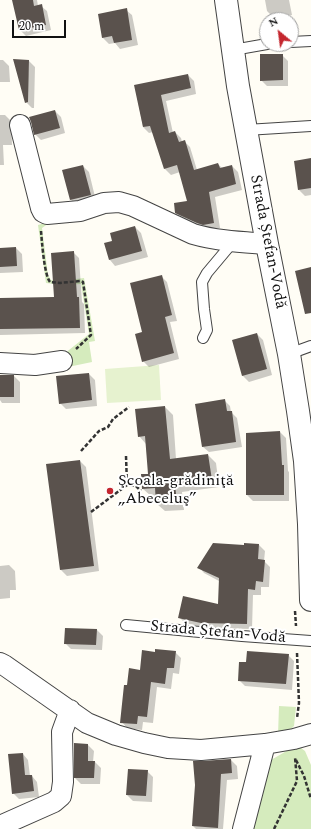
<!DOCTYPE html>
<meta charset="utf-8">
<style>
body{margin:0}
#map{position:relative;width:311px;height:829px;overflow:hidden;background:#fffdf5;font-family:Spectral,serif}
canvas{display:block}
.north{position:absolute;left:259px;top:12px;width:40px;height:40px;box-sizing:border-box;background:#fff;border:1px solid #a0a0a0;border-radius:50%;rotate:331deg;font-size:11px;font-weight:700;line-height:16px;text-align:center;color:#111}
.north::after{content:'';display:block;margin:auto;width:14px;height:18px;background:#c4262e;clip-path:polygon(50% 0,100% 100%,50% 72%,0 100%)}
.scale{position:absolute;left:12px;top:20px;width:54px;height:18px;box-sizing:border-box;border:2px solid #111;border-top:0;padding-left:5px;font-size:12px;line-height:14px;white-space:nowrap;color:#111;-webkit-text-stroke:3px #fff;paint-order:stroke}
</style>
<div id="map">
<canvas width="311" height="829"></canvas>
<div class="north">N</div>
<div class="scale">20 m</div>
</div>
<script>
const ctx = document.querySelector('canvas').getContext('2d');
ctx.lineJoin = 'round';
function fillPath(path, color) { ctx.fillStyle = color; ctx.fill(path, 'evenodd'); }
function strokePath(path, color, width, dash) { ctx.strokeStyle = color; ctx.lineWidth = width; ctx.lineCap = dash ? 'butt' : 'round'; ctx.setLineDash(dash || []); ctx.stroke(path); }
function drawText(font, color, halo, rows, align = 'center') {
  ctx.font = font + ' Spectral,serif'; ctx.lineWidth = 4; ctx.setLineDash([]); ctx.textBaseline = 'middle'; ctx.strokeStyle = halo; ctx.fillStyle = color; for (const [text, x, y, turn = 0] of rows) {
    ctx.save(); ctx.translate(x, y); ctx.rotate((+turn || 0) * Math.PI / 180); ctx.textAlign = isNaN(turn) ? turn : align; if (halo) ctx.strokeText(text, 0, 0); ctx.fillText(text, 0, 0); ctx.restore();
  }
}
const green = new Path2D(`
 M52,221L42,228L48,275L51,280L59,281L84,278L95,341L89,342L92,362L68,367L64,354L89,334L81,284L63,285L46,283L38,225Z
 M279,706L296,707L294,726L287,733L278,735Z
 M301,748L305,751L311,765V829H250L271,760L290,749Z`);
const pitch = new Path2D(`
 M159,365L161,400L107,403L105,369Z`);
const shadow = new Path2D(`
 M13,0H37L38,6H41L47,11L51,30L26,36L20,30Z
 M265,0H289L292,15L274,18L267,11Z
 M126,10L132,15L138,45L120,49L115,43L109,44L103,38L99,15Z
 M282,55L288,61V86H267L261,80Z
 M0,60H3L9,66L10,82H0Z
 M29,61L35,67L34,108H32L26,102Z
 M188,75L194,81L196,94L166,101L173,133L175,132L181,138L182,142H185L190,147L197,170L218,164L222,168L232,166L238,172L242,190L215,197L220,228L209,230L182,219L176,213L188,202L180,172L171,175L165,169L153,132L149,133L143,127L135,86Z
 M55,111L61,117L65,133L41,140L35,134Z
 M0,115H5L11,121L12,145H3L4,165H0Z
 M311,159V195L305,196L299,190Z
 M83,166L89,172L96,201L77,206L71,200L64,171Z
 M135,227L141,233L148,257L115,266L110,260L105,244L113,241Z
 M16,248L22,254L23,272L0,273V249Z
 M73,252L79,258L82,302L84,304L85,333L0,335V299L55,298Z
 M161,276L167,282L177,321L170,322L179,359L149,367L143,361V333Z
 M257,334L263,340L272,375L249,382L243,376L233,340Z
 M89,374L95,380L97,406L66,409L60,403Z
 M0,376H14L20,382V403H2L0,400Z
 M224,400L230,406L231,412L237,418L242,447L209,452L203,447Z
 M165,407L173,415L176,459L208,455L216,463L219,487L182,492L184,510L165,511L157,504V496H151L143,489L149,475L146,444L139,436Z
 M280,432L286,438L288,471L289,472V501H253L247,495V434Z
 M80,461L86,467L99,571L67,576L61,570Z
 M259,545L265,551L264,561L270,567L269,587H261V595H253L252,629L208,628L185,623L179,617L219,605V581L204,573L199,567L245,546Z
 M9,565L15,571L16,590H10V598L0,599V566Z
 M97,630L103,636L102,650L71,649L65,643Z
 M175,652L181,658L179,674L173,673L171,689L157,687L153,723L143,722L142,730L127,728L122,722L127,687L155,653Z
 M288,655L294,661L292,690L245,686L239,680Z
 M88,745L94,751L93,762H95L101,768L100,784H81L75,778Z
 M23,754L28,760L30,776H32L37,782L39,797L19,799L13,793Z
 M231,760L237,766L238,779L227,780L223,829H196L193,826L196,785Z
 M147,771L153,777L152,802L133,801L127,795Z`);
const building = new Path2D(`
 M12,0H33L34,6L42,4L46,25L19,30Z
 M127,8L132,40L114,43L112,36L102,38L98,14Z
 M260,54H283V80L260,81Z
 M13,59L29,60L28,102L25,103Z
 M188,74L191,88L161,95L169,133L175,131L179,142L185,140L194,170L218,163L220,168L232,165L236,184L209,192L214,223L203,225L197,223L175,213L174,203L187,201L177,165L164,169L150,126L143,127L134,85Z
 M55,110L60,128L34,135L31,122L29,117Z
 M311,158V188L298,190L294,161Z
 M83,165L91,195L70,200L62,170Z
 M135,226L142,251L109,260L104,243L112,241L110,233Z
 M16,247L17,266L0,267V248Z
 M74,251L77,297H79L80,328L0,329V298L54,297L51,253Z
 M311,267V313L305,314L295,271Z
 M162,275L172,315L165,317L174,353L142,362L135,334L142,332L130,283Z
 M257,333L267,369L242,376L232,340Z
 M89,373L92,400L59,404L56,376Z
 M0,375H14V397H0Z
 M225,399L227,411H232L236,442L202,447L195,404Z
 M165,406L170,459L208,454L212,480L175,485L177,502L156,504L155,488L142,489L141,474H148L145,436L138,437L135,409Z
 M280,431L282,465H284V495H246V433Z
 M80,460L94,566L60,570L46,464Z
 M213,543L244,545V543L259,544L258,559L265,560L263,582L256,581L255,590L248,589L247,624L201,623L178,618L183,596L218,604L219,578L197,568Z
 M65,628L97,629L96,645L64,644Z
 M155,649L176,651L174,668H167L165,684L151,682L147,717L138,716L137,724L120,723L124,685H127L129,668L140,670L142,650L155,652Z
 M247,651L289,654L286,684L238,681L239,662H246Z
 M74,743L88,744V761H95L94,778H74Z
 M23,753L25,775H32L34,791L12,794L8,754Z
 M231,759L232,773L221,774L218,828L192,826L195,785L193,761H202Z
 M128,769L148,770L146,796L126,795Z`);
const path = new Path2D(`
 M41,231C42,242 44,274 50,282L60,283L80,281L83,282L91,335L76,349
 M81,451L99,431L108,427L113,419L129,407
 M126,456L127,485
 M91,512L127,485L136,486L141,491
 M295,611L296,626
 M297,653L299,703L297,718
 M296,760L304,776L311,799
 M274,829L297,781L295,757`);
const service = new Path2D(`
 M291,42L311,41
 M233,50L267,44
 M246,130L311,126
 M203,338L207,330L204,309L202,282L207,273L233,242
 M289,354L311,346
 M126,625L242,636L311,641`);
const minor = new Path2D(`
 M20,125L41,208L43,212L47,214L80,211L104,203L119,202L133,206L193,234C217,241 242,242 267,244
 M0,363L35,365L62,361
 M0,663L4,665L87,723L116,735L144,743L168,748L201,750L265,744L294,739L311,734
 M0,826L54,802L61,796L63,782L62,732L70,710
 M243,829L265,744`);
const tertiary = new Path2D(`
 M226,0L238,86L267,244L289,354L298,411L305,461L309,524L311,600`);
const markers = [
 [110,491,4,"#c4262e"]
];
const streetNames = [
 ["Strada Ștefan-Vodă",267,242,79],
 ["Strada Ștefan-Vodă",218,633,5]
];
const poiNames = [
 ["Şcoala-grădiniţă",118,482],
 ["„Abeceluş”",118,500]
];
fillPath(green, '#d5ebbd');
fillPath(pitch, '#e6f2cf');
fillPath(shadow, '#0003');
fillPath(building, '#5a524d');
strokePath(service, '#444', 12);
strokePath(minor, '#444', 22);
strokePath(tertiary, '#444', 24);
strokePath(path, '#333', 2.5, [4, 2]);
strokePath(service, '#fff', 10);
strokePath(minor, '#fff', 20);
strokePath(tertiary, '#fff', 22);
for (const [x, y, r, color] of markers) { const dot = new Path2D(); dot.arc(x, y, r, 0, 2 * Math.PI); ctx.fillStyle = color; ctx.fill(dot); strokePath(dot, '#fff', 1.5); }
drawText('16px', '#111', '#fff', streetNames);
drawText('16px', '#111', '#fff', poiNames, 'left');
</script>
